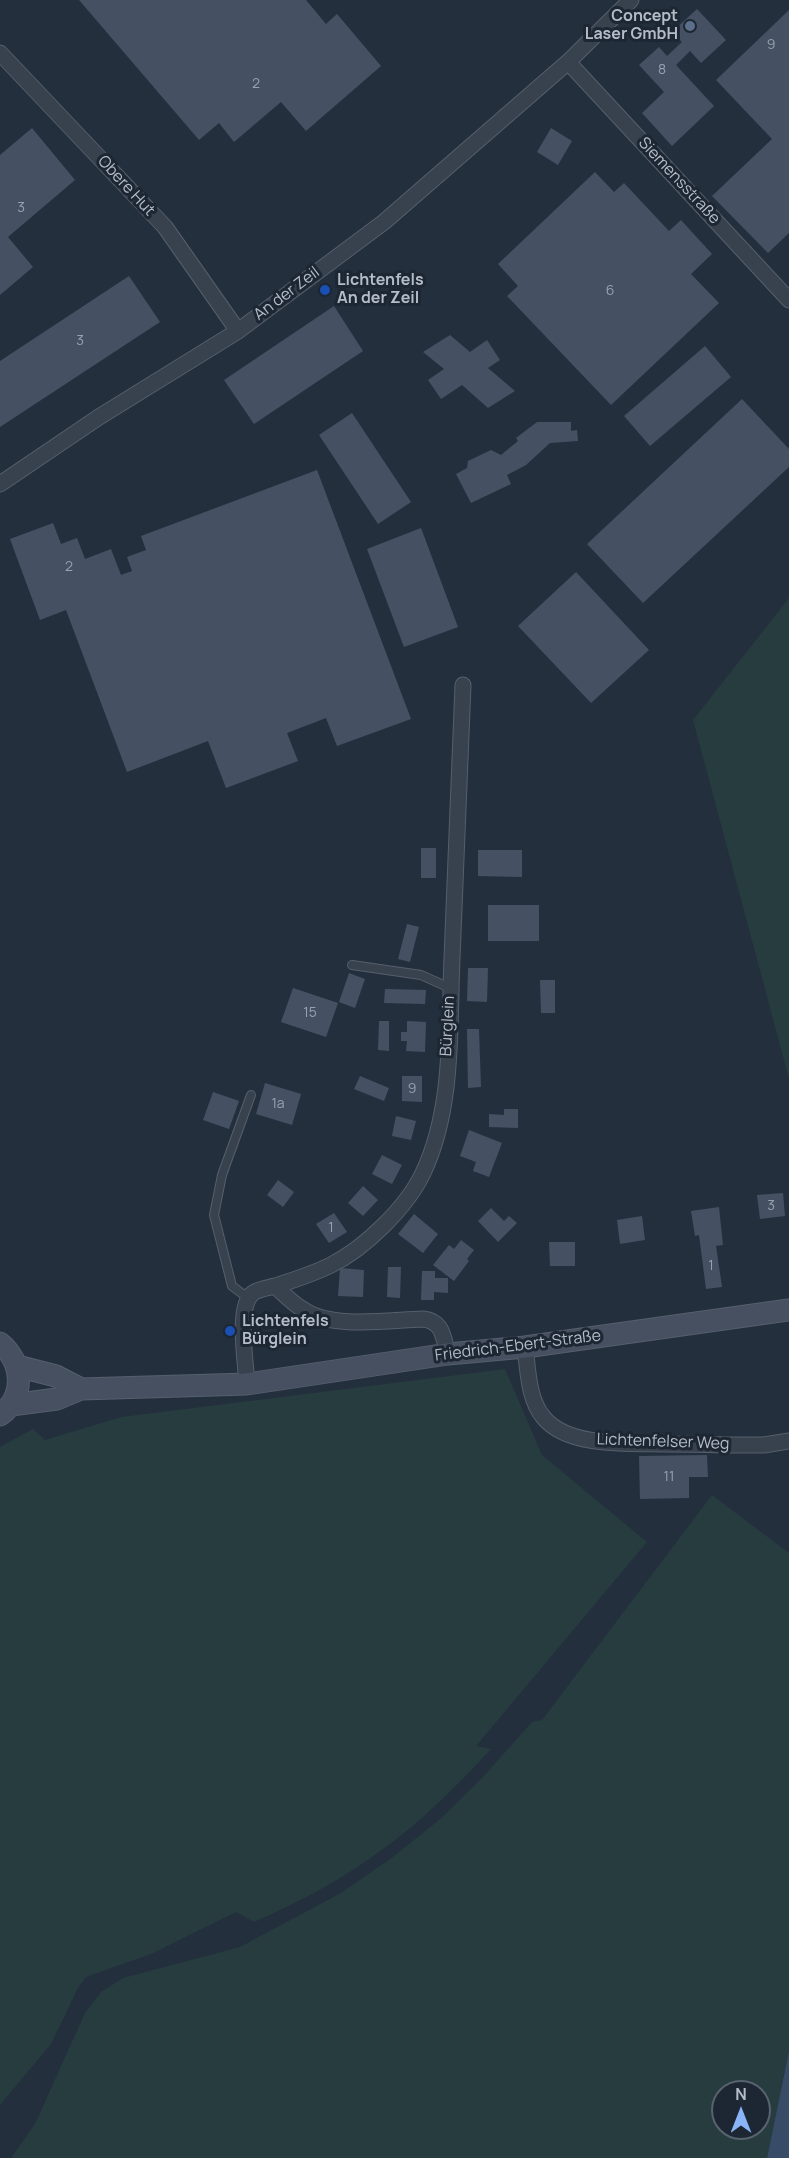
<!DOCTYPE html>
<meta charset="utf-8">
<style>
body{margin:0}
#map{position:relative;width:789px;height:2158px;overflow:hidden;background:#242f3e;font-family:Manrope,sans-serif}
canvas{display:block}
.north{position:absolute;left:711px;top:2080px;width:60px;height:60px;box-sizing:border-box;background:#1d2633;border:2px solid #59626f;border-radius:50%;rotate:0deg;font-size:16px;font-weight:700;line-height:24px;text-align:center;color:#b4bcc9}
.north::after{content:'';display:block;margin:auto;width:21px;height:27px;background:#8ab4f8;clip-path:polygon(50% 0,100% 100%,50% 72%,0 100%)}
</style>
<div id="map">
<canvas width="789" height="2158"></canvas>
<div class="north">N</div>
</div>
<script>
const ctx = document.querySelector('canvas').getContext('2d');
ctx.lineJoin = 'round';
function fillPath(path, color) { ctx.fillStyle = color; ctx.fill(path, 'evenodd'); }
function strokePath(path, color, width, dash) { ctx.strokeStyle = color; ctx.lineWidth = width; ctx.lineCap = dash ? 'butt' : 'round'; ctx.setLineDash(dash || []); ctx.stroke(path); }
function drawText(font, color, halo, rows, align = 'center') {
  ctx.font = font + ' Manrope,sans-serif'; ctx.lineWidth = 6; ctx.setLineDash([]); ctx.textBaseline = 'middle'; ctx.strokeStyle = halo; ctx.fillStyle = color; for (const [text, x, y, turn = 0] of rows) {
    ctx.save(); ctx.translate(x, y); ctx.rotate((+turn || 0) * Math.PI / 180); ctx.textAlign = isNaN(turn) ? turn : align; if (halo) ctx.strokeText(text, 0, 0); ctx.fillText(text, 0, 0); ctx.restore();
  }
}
const green = new Path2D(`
 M789,598V1079L693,720Z
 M505,1369L542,1455L647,1542L476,1746L491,1749C457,1786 420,1823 379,1852C341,1880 297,1903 254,1922L236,1912L151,1954L86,1977L79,1986L51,2044L0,2105V1447L33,1429L45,1440L121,1417Z
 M712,1495L789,1553V2051L767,2158H11L35,2124L85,2013L101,1992L123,1978L240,1947L341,1893L393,1857L440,1819L482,1778L532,1722L542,1720ZM723,2092H759V2128H723Z`);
const water = new Path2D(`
 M789,2051V2158H767Z`);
const building = new Path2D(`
 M79,0H306L326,24L337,14L381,66L306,131L281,102L234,142L219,123L199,140Z
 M697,9L726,40L701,63L690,51L676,65L714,106L672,146L642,113L664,92L639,65L659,47L667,56L682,42L672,32Z
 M789,10V233L768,253L712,196L772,139L716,80Z
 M32,128L75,180L8,237L33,267L0,295V155Z
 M551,128L572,141L558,165L537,152Z
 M595,172L614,192L624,183L669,231L681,220L712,254L691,274L719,303L611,405L507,296L518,286L498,264Z
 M129,276L160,322L0,427V361Z
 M334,306L363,351L254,424L224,380Z
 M450,335L470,352L487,340L500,360L488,368L515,391L488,408L462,385L441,399L428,380L444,369L423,352Z
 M705,346L731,377L650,446L624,416Z
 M742,399L789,449V467L643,603L587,544Z
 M352,413L411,502L378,524L319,435Z
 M537,422H571V431L577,430L578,441L550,443L526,465L507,475L511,484L471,503L456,474L467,468L468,461L491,450L501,455L518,441L516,438Z
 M317,470L411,719L337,746L326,718L287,733L298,761L226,788L208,741L127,772L66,610L40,620L10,539L53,523L61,544L77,538L85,559L111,549L121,575L132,571L127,557L146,550L141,536Z
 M421,528L458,627L404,647L367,549Z
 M576,572L649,650L591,703L518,626Z
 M421,848H436V878H421Z
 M478,850H522V877L478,876Z
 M488,905H539V941H488Z
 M407,924L419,927L410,962L398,959Z
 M468,968H488L487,1002L467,1001Z
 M349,973L365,979L355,1008L339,1002Z
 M540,980H555V1013H541Z
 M293,988L338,1003L326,1037L281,1022Z
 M385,989L426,990L425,1004L384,1003Z
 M379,1021H389V1051L378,1050Z
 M407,1021L426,1022L425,1052L406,1051L407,1041H401V1032H407Z
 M467,1029H479L481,1087L468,1088Z
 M360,1076L389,1088L384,1101L354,1089Z
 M402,1076H422V1102L402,1101Z
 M265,1083L301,1094L292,1125L256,1114Z
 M213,1092L239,1101L229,1129L203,1120Z
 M504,1109H518V1128L489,1127V1114L504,1115Z
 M396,1116L416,1121L411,1140L392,1136Z
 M469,1130L502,1143L489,1177L473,1171L476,1162L460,1156Z
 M382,1155L402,1165L392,1184L372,1174Z
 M278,1180L294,1192L283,1207L267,1195Z
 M363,1186L378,1200L363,1216L348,1203Z
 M783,1193L785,1216L760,1219L757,1195Z
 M719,1207L723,1245L716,1246L722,1287L706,1289L699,1235L695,1236L691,1211Z
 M491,1208L504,1221L509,1216L517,1223L498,1242L478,1221Z
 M334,1213L347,1232L329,1243L316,1224Z
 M414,1214L438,1234L423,1253L398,1234Z
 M642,1216L645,1240L620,1244L617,1220Z
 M461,1240L474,1250L467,1259L469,1261L454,1281L433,1265L449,1245L454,1249Z
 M549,1242H575V1266H550Z
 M388,1267H401L400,1298L387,1297Z
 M340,1268L364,1270L363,1297L338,1296Z
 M422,1271H435V1278H448V1293L434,1292V1300H421Z
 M707,1455L708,1477H689V1498L640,1499L639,1456Z`);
const lane = new Path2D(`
 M352,965L421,975L450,988
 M248,1298L232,1286L214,1215L222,1175L251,1095`);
const street = new Path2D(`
 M0,53L165,227L238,331
 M568,62L789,300
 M0,484L99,417L238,331L384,222L568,62L631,0
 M275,1286C294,1280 313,1274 331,1265C365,1248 407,1207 423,1173C454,1108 449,1028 452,958C455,867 459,776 463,685
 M525,1347C528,1369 528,1400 544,1418C569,1448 631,1443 667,1444C693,1444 719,1445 745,1445H764L789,1441
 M247,1384C246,1364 236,1306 253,1293C259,1289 268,1288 275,1286C284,1294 293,1304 304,1310C332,1329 389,1320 423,1319C443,1321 443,1337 448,1354`);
const secondary = new Path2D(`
 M0,1343C23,1362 26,1397 0,1415
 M17,1366L56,1376L81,1389
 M11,1405L57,1399L81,1389L247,1384L448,1354L525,1347L789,1310`);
const markers = [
 [690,26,6,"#5c6f8a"],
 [325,290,6,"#1a4fb4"],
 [230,1331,6,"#1a4fb4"]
];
const numberNames = [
 ["9",771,45],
 ["8",662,70],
 ["2",256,84],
 ["3",21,208],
 ["6",610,291],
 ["3",80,341],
 ["2",69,567],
 ["15",310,1013],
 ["9",412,1089],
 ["1a",278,1104],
 ["3",771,1206],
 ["1",331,1228],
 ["1",711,1266],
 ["11",669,1477]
];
const poiNames = [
 ["Concept",678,17,"right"],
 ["Laser GmbH",678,35,"right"],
 ["Lichtenfels",337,281],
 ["An der Zeil",337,299],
 ["Lichtenfels",242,1322],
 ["Bürglein",242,1340]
];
const streetNames = [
 ["Siemensstraße",679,181,47],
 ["Obere Hut",126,186,47],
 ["An der Zeil",287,294,-37],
 ["Bürglein",448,1026,-87],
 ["Friedrich-Ebert-Straße",518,1346,-7],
 ["Lichtenfelser Weg",663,1442,2]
];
fillPath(green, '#263c3f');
fillPath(water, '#394c67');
fillPath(building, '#455162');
strokePath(lane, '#565f6c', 10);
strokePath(street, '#565f6c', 17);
strokePath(secondary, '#565f6c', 23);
strokePath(lane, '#38414e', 8);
strokePath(street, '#38414e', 15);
strokePath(secondary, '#465061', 21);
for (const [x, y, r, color] of markers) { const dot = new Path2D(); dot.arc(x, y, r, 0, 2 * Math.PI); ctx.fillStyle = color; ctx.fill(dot); strokePath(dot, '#1d2633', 2); }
drawText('14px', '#98a1af', null, numberNames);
drawText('bold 16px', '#b4bcc9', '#1d2633', poiNames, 'left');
drawText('16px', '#b4bcc9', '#1d2633', streetNames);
</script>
